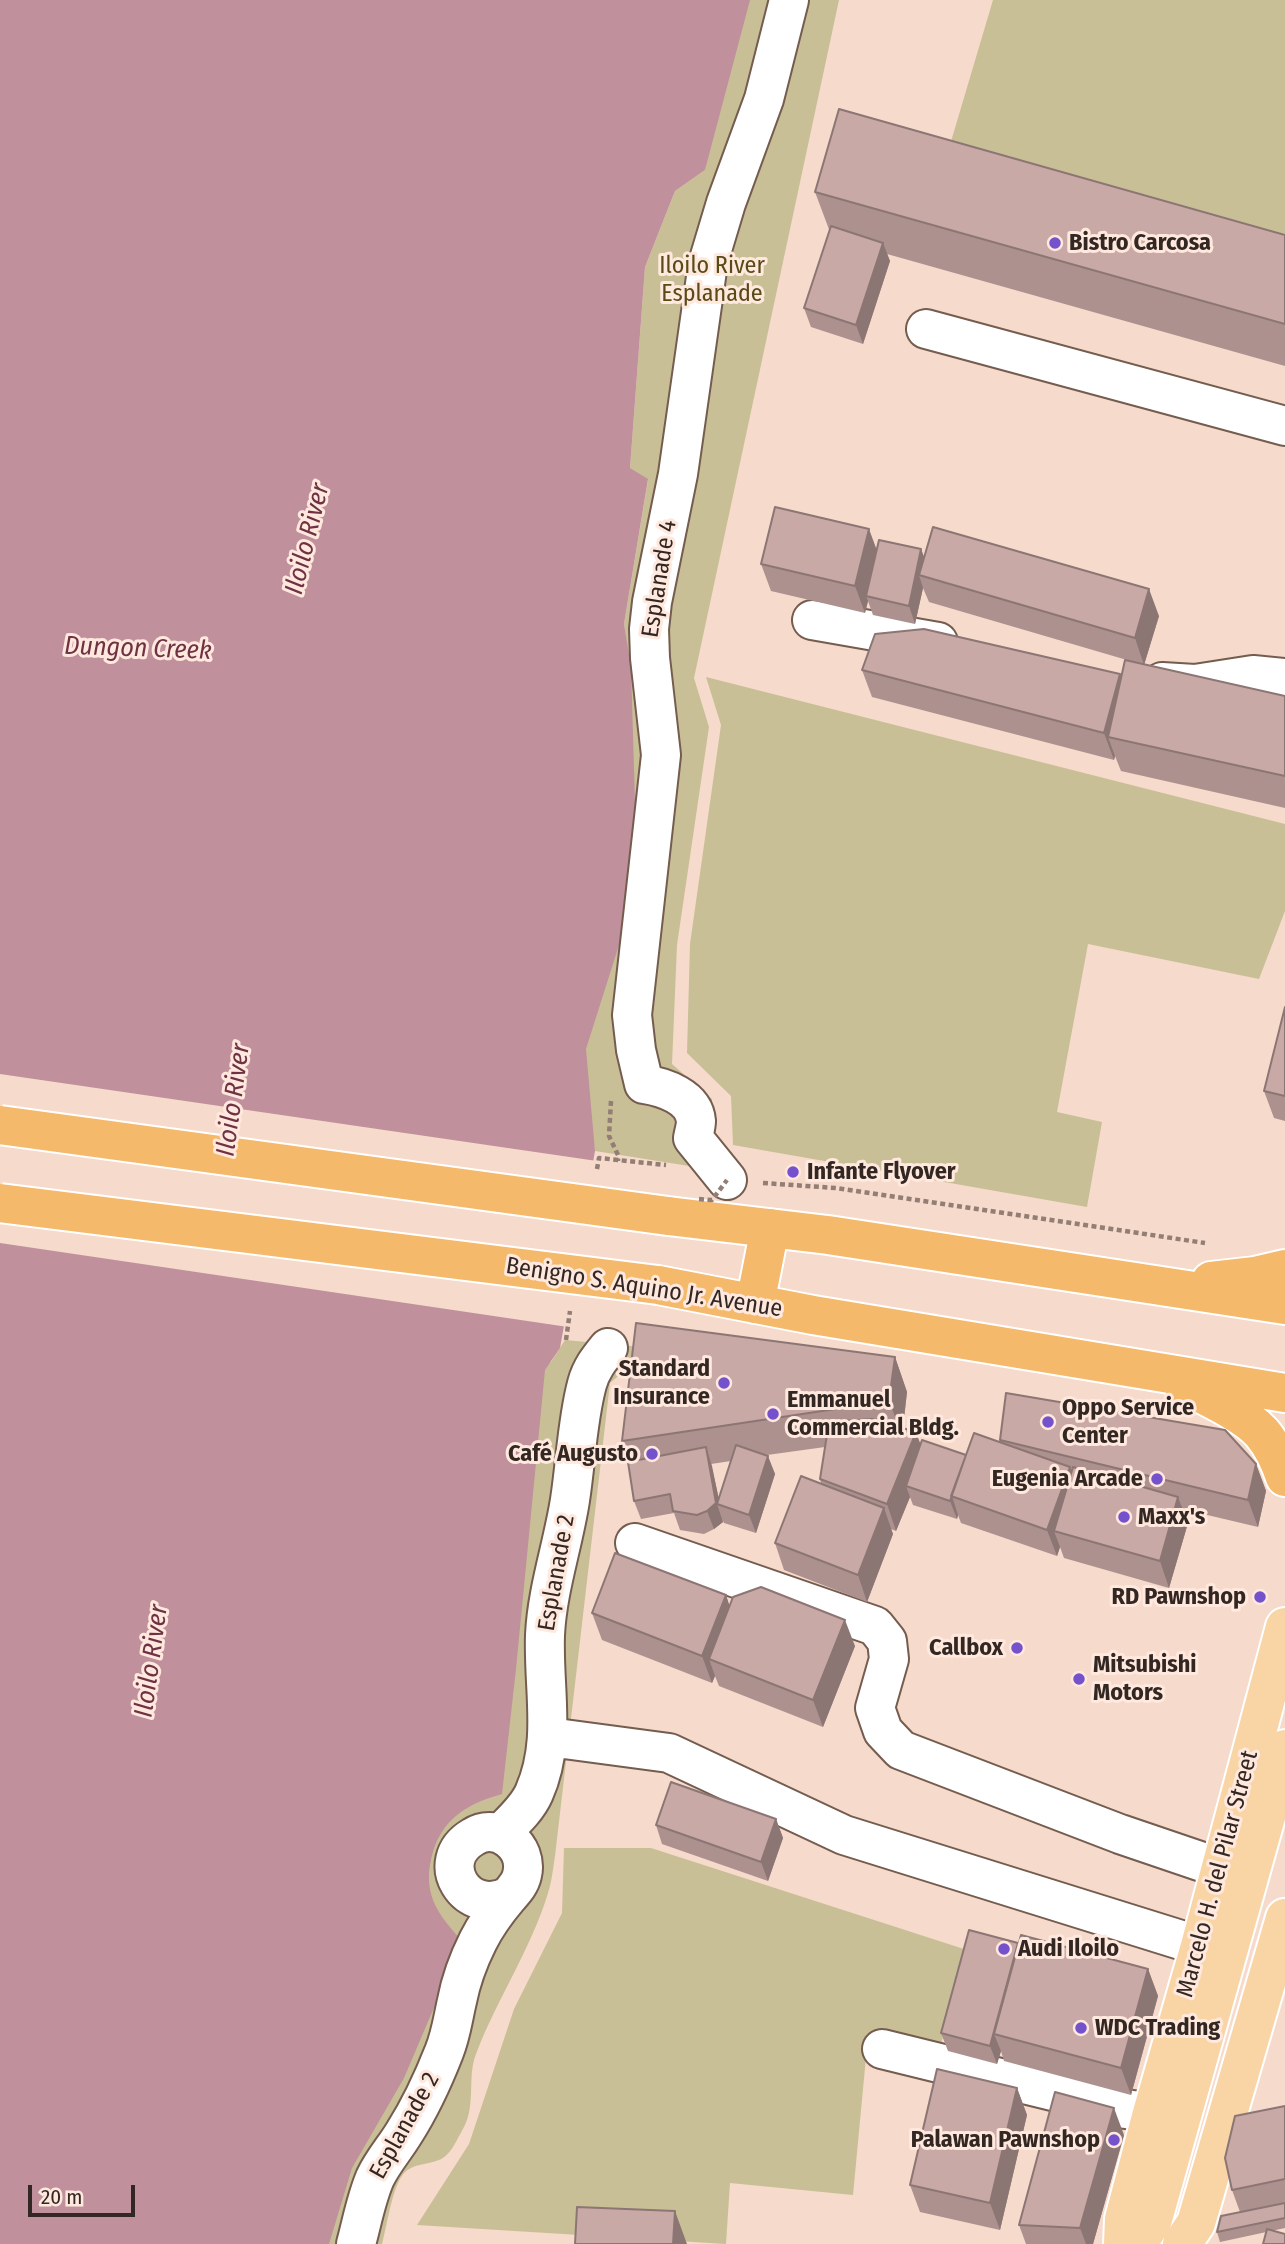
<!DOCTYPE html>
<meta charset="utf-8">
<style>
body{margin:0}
#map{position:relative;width:1285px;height:2244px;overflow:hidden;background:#f6dacb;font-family:"Fira Sans Condensed",sans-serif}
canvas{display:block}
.scale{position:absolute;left:28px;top:2185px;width:107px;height:32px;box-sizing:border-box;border:4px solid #322722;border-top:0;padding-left:9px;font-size:21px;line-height:24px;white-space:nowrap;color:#322722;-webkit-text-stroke:5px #ffe8dd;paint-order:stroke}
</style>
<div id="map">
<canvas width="1285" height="2244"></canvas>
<div class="scale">20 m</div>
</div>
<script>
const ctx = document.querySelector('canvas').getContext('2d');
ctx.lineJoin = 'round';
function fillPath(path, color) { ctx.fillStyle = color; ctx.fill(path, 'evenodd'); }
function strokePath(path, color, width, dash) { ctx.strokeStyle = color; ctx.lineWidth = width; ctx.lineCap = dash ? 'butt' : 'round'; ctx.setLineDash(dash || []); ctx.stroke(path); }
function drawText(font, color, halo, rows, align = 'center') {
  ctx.font = font + ' "Fira Sans Condensed",sans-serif'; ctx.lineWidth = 6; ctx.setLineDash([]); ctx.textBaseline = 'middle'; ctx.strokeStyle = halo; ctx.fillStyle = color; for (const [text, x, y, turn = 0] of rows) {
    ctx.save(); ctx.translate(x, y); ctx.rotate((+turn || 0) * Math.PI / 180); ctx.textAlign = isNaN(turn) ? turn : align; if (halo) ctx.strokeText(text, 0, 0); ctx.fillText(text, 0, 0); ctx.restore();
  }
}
const green = new Path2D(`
 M730,0H839L694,678L709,727L677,945L672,1064L712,1099L708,1169L595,1151L571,998L630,667L624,624L648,480L630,468L645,267L675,191L705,170Z
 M993,0H1285V260L944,165Z
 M706,677L1285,824V911L1259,979L1088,944L1057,1112L1102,1122L1087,1207L733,1145L731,1096L687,1053L690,944L721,725Z
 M565,1340L652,1348L610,1383L555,1856C553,1868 552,1881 548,1893C531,1949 497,1999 476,2054C467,2077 476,2104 464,2127C458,2137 451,2156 439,2160C427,2165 414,2163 404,2173C392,2187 387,2226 382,2244H290L509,1389L551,1362Z
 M564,1848H651L964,1949L941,2045L868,2036L853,2195L730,2183L726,2244L417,2225L469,2144L514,2009L562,1913Z`);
const water = new Path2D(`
 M0,0H750L705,170L675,191L645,267L630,468L648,479L624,624L631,667L635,802L643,834L632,904L586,1049L595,1151L560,1348L545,1370L516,1669L502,1794C462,1805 437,1823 430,1865C427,1881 430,1898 439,1912C444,1921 452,1929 459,1938L447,1977L404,2078L352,2168L329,2244H0Z`);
const pier = new Path2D(`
 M0,1074L597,1161L568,1327L0,1243Z`);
const path = new Path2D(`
 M611,1101L609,1136L618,1155V1161
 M597,1169L599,1158L666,1165
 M763,1183L836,1188L1205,1243
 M566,1340L570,1311`);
const minor = new Path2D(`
 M926,329L1285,426
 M812,620L938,642
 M1162,682L1195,684L1253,675L1285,678
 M727,1180L693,1138C694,1133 696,1126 696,1121C694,1097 664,1087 644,1084L636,1050L632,1015L661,755L650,658L649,629L652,602L678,474L708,263L726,203L764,99L789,0
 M635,1543L875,1626L887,1641L889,1659L875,1708L883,1731L901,1750L1120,1834L1220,1868
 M549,1737L669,1753L844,1835L1200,1946
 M500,1834C512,1822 527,1809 534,1793C557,1741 543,1690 545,1635C547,1590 563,1545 570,1500C576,1461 577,1421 587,1384C591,1369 599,1359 608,1348
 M882,2049L1126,2109L1152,2113
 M356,2244C362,2222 366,2199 375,2178C383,2161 395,2148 404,2133C420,2108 433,2080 444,2052C451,2035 453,2018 457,2001C461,1980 469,1959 478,1941C486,1925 497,1910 508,1897C514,1890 520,1884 522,1875C529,1847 498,1821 473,1837C432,1861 466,1918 509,1896`);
const major = new Path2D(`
 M1123,2244L1124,2219L1152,2113L1200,1946L1285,1627
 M1138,2244L1153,2219L1285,1749
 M1182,2244L1196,2223L1285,1918`);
const highway = new Path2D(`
 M668,1216L828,1235L1285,1305
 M1211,1281L1255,1276L1285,1269
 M658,1285L813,1315L1285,1393
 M755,1304L770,1228
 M1183,1385C1207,1396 1245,1414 1262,1433C1272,1445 1280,1462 1285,1477`);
const pathBridge = new Path2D(`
 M699,1199L712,1200L727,1180`);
const highwayBridge = new Path2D(`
 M0,1125L668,1216
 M0,1203L658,1285`);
const wall = new Path2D(`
 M815,192L1285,235V366L887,254L890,261L863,344L811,327L804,308L830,232Z
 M921,549L924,558L1159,616L1144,665L929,602L923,588L915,624L873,615L868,601L865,613L771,591L761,564L876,550Z
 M862,670L1121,678L1285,696V808L1121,771L1115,756L1114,760L872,697Z
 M1285,1007V1121L1274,1118L1264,1091Z
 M895,1357L907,1392L903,1428L921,1444L966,1455L1001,1443L1000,1440L1256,1464L1266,1491L1258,1527L1182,1509L1188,1523L1169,1588L1064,1558L1060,1547L1057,1556L961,1523L958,1515L957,1519L913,1505L910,1497L896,1531L891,1529L893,1534L867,1602L784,1570L775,1543L821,1483L820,1479L825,1447L767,1455L775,1474L756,1533L724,1523L722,1519L723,1522L714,1529L704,1534L680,1530L674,1513L641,1519L634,1501L629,1462L622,1441ZM731,1461L719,1499L711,1464Z
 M726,1595L729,1606L855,1646L823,1727L719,1686L715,1676L712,1683L602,1640L592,1613Z
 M776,1819L783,1838L768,1881L662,1844L656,1825Z
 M1018,1943L1148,1969L1158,1996L1131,2095L1004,2061L1001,2051L997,2064L948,2051L941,2033Z
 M1017,2088L1027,2115L1000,2230L920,2212L910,2185Z
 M1285,2106V2228L1220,2242L1217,2232L1240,2212L1232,2190Z
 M1124,2135L1093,2244H1026L1019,2225Z`);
const shadedWall = new Path2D(`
 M883,243L890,261L863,344L856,325Z
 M869,529L879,556L866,596L868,601L865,613L855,586Z
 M921,549L928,567L919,575L923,588L915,624L909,606Z
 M1149,589L1159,616L1144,665L1135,638Z
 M1120,674L1130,701L1108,737L1115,756L1114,760L1104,733Z
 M895,1357L907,1392L902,1435L889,1401Z
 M916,1432L926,1459L906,1486L910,1497L896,1531L887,1504Z
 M706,1447L712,1466L720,1505L717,1504L723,1522L714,1529L707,1511Z
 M768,1456L775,1474L756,1533L749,1515Z
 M1256,1464L1266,1491L1258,1527L1248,1500Z
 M1070,1467L1079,1494L1054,1531L1060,1547L1057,1556L1047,1530Z
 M952,1496L958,1515L957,1519L950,1501Z
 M1178,1497L1188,1523L1169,1588L1160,1561Z
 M884,1508L893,1534L867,1602L858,1575Z
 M726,1595L735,1622L709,1659L715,1676L712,1683L702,1656Z
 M845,1620L855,1646L823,1727L813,1700Z
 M776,1819L783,1838L768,1881L761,1862Z
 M1018,1943L994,2034L1001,2051L997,2064L990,2046Z
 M1148,1969L1158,1996L1131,2095L1121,2068Z
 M1017,2088L1027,2115L1000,2230L990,2203Z
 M1114,2108L1124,2135L1093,2244H1086L1080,2228Z
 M675,2211L687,2244H673Z`);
const building = new Path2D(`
 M839,109L1285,235V324L815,192Z
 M831,226L883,243L856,325L804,308Z
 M775,507L869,529L855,586L761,564Z
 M933,527L1149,589L1135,638L919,575Z
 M879,540L921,549L909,606L866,596Z
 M924,629L1120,674L1104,733L862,670L875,634Z
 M1125,660L1285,696V776L1108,737Z
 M1285,1007V1096L1264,1091Z
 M636,1323L895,1357L889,1401L622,1441Z
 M1006,1393L1225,1430L1256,1464L1248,1500L1000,1440Z
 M872,1419L916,1432L887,1504L820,1479L829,1422Z
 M974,1433L1070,1467L1047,1530L951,1496Z
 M922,1440L966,1455L950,1501L906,1486Z
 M736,1445L768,1456L749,1515L717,1504Z
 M706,1447L716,1503L707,1511L697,1515L673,1511L670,1494L634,1501L628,1462Z
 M1073,1467L1178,1497L1160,1561L1054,1531Z
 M801,1476L884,1508L858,1575L775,1543Z
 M615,1553L726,1595L702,1656L592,1613Z
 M761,1587L845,1620L813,1700L709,1659L733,1597Z
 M671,1782L776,1819L761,1862L656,1825Z
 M969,1930L1018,1943L990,2046L941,2033Z
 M1021,1935L1148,1969L1121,2068L994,2034Z
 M937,2069L1017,2088L990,2203L910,2185Z
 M1055,2092L1114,2108L1080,2228L1019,2225Z
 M1285,2106V2179L1232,2190L1225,2158L1235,2116Z
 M1285,2203V2218L1217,2232L1221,2216Z
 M577,2207L675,2211L673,2244H575Z
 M1267,2229L1285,2234V2244H1263Z`);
const markers = [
 [1055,243,7,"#7452cc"],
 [793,1172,7,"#7452cc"],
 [724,1383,7,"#7452cc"],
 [773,1414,7,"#7452cc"],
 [1048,1422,7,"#7452cc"],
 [652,1454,7,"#7452cc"],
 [1157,1479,7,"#7452cc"],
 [1124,1517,7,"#7452cc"],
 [1260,1597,7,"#7452cc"],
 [1017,1648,7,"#7452cc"],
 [1079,1679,7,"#7452cc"],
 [1004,1949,7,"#7452cc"],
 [1081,2028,7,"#7452cc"],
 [1114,2140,7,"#7452cc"]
];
const poiNames = [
 ["Bistro Carcosa",1069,243],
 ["Infante Flyover",807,1172],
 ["Standard",710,1369,"right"],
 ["Insurance",710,1397,"right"],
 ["Emmanuel",787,1400],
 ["Commercial Bldg.",787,1428],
 ["Oppo Service",1062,1408],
 ["Center",1062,1436],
 ["Café Augusto",638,1454,"right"],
 ["Eugenia Arcade",1143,1479,"right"],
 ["Maxx's",1138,1517],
 ["RD Pawnshop",1246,1597,"right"],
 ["Callbox",1003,1648,"right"],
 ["Mitsubishi",1093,1665],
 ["Motors",1093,1693],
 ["Audi Iloilo",1018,1949],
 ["WDC Trading",1095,2028],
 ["Palawan Pawnshop",1100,2140,"right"]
];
const parkNames = [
 ["Iloilo River",712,266],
 ["Esplanade",712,294]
];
const streetNames = [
 ["Esplanade 4",660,579,-81],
 ["Benigno S. Aquino Jr. Avenue",644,1288,9],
 ["Esplanade 2",557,1573,-80],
 ["Marcelo H. del Pilar Street",1218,1874,-75],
 ["Esplanade 2",405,2126,-61]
];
const waterNames = [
 ["Iloilo River",308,539,-76],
 ["Dungon Creek",138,649,2],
 ["Iloilo River",234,1100,-82],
 ["Iloilo River",152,1661,-82]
];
fillPath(green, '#c9bf96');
fillPath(water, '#c0909c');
fillPath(pier, '#f6dacb');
strokePath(minor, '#745c4f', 42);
strokePath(major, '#fff', 42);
strokePath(highway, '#fff', 42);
strokePath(path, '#927e74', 4.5, [5, 3.5]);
strokePath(minor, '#fff', 38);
strokePath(major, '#f9d5a6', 38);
strokePath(highway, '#f5b96b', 38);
strokePath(highwayBridge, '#fff', 42, []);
strokePath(pathBridge, '#927e74', 4.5, [5, 3.5]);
strokePath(highwayBridge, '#f5b96b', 38);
fillPath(wall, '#ac918f');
fillPath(shadedWall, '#8c7674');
fillPath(building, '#c8a9a6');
strokePath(building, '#8c7674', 2);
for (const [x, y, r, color] of markers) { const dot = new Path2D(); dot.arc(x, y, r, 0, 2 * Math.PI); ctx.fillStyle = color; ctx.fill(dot); strokePath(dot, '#ffe8dd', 2.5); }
drawText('bold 24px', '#322722', '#ffe8dd', poiNames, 'left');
drawText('24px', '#574b16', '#ffe8dd', parkNames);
drawText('24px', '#322722', '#ffe8dd', streetNames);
drawText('italic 26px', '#6f3144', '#ffe8dd', waterNames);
</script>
